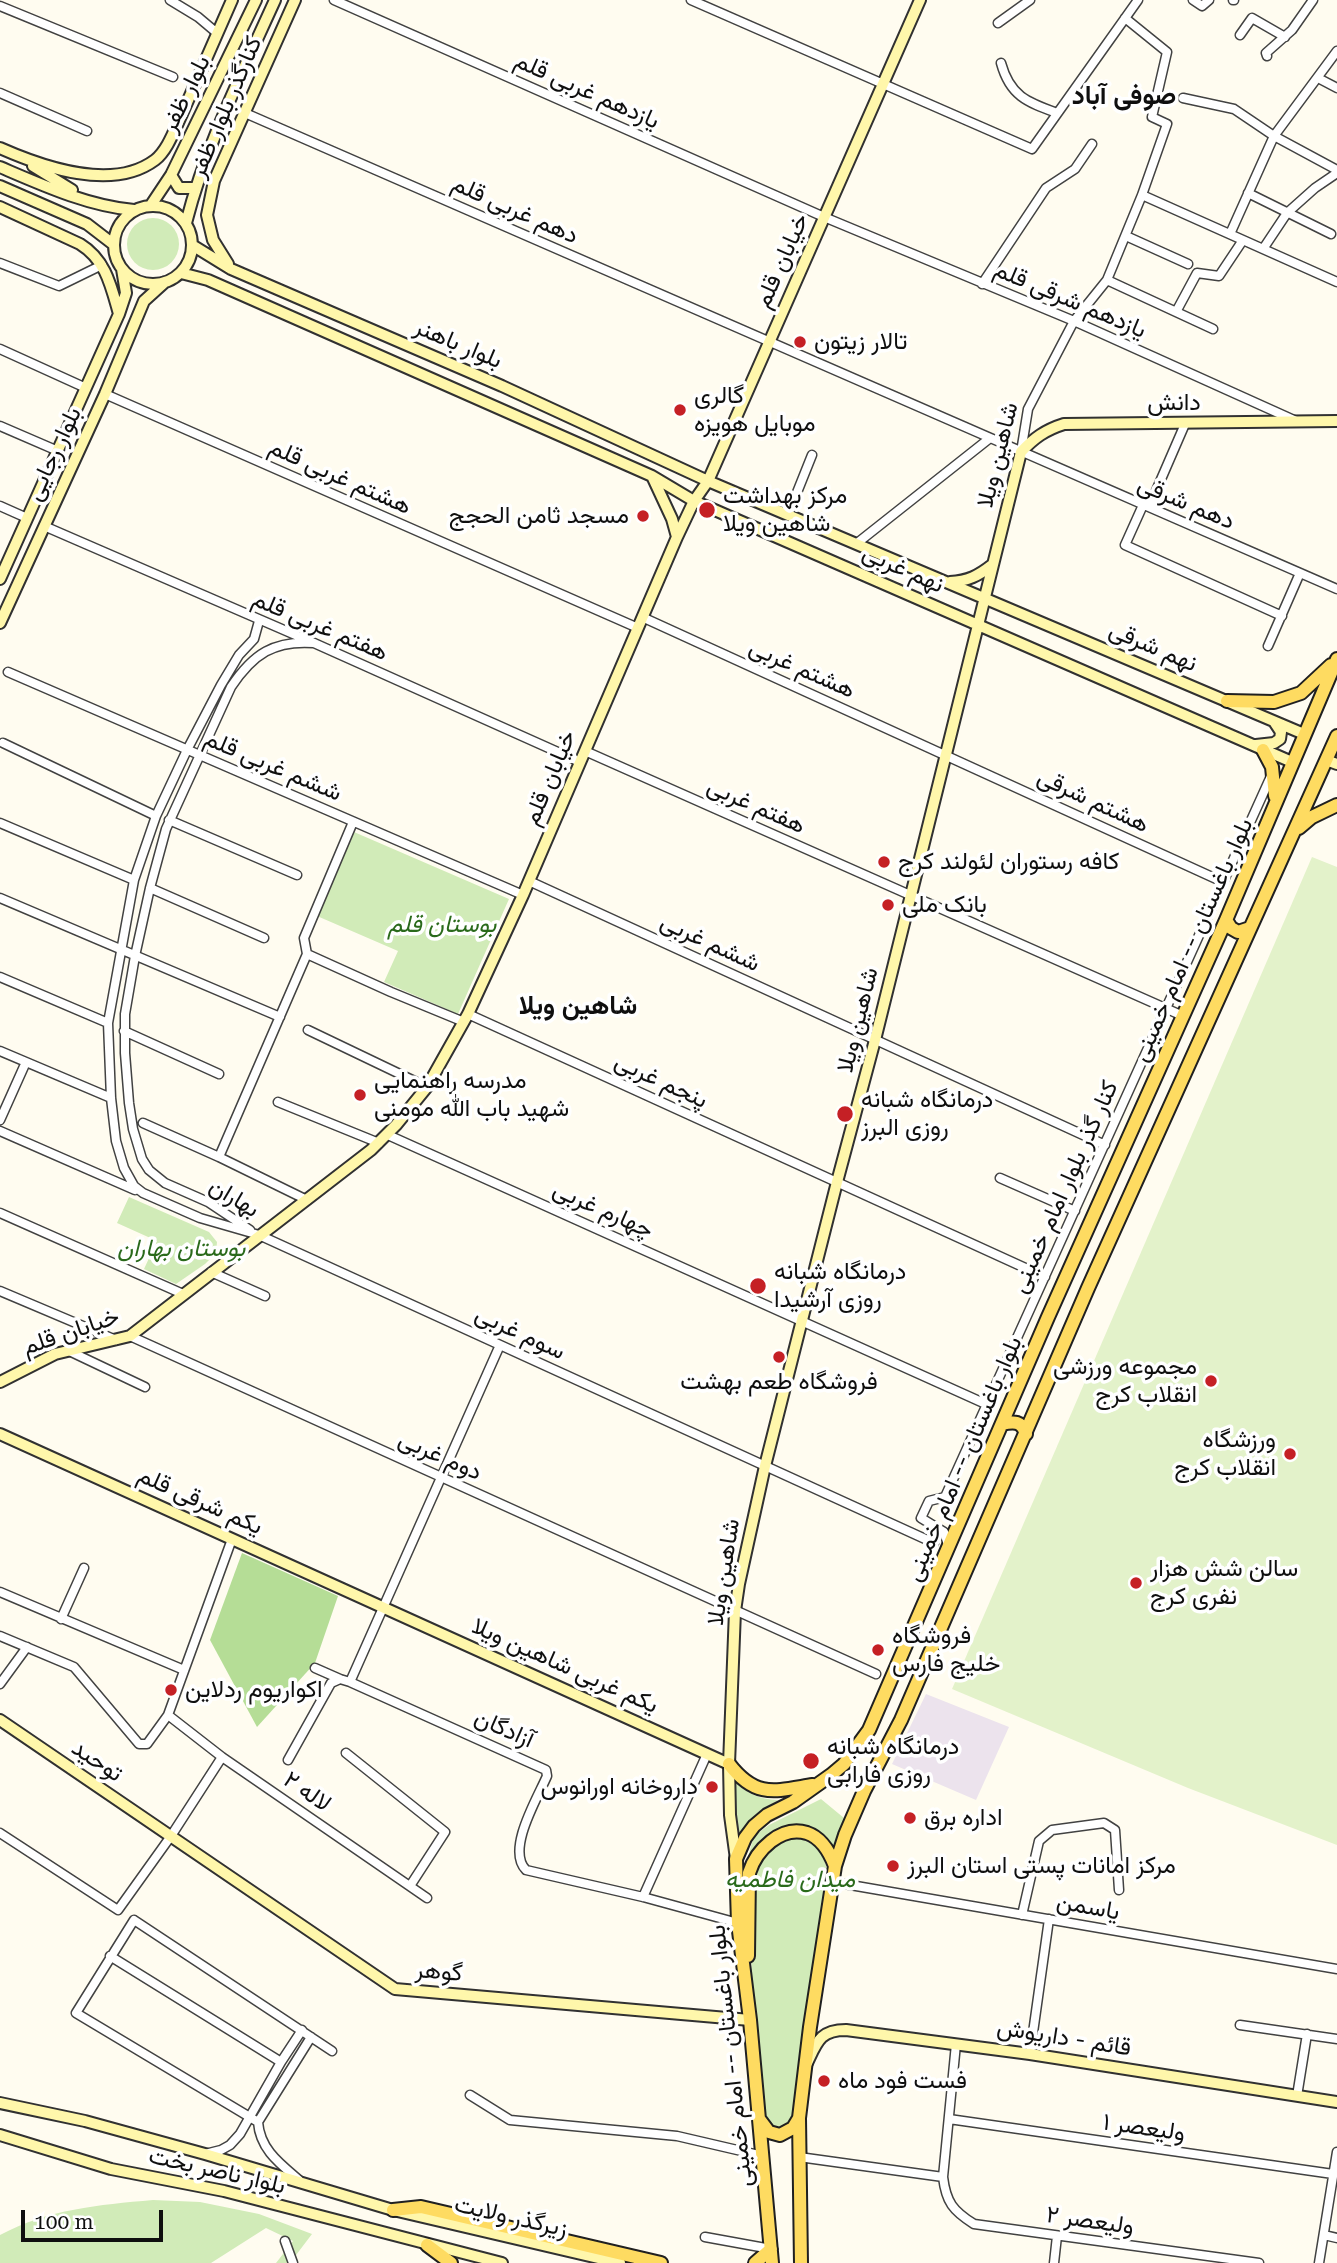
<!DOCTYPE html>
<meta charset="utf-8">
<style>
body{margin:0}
#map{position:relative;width:1337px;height:2263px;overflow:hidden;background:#fffcf0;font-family:"Roboto Serif",serif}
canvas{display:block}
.scale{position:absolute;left:21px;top:2210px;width:142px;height:32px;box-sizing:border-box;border:4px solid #0f0f0f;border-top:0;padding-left:9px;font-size:21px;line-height:24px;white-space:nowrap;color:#0f0f0f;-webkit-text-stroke:5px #fff;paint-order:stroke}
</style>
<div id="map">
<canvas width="1337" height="2263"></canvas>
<div class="scale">100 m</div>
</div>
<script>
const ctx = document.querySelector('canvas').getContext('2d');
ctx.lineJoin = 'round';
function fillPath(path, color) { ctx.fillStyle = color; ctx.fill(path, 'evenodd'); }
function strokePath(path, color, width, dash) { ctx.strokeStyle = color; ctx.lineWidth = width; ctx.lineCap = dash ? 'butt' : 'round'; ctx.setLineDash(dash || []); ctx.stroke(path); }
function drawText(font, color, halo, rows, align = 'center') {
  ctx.font = font + ' "Roboto Serif",Vazirmatn,serif'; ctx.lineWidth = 7; ctx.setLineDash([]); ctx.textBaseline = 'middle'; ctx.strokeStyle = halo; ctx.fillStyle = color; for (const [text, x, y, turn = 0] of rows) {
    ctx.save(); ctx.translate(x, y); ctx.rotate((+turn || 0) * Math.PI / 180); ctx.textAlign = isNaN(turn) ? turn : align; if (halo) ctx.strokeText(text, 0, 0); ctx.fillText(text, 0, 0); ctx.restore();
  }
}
const industrial = new Path2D(`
 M926,1694L1009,1727L976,1800L892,1764Z`);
const green = new Path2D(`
 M127 244a26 26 0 1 1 52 0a26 26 0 1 1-52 0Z
 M354,832L509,899L458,1014L384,982L398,951L317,916Z
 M129,1197L209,1232L217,1242L216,1253L205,1264L176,1284L144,1269L157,1241L117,1223Z
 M734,1780C747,1794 759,1799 778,1800L755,1815L738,1836Z
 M821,1799L844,1818L834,1850L830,1842L810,1829L756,1849L746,1864L754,1836L769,1825Z
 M797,1838C816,1843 824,1852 828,1873L793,2117L788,2127L775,2132L765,2119L751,1979L755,1869L771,1847L784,1839Z
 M153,2200L200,2202L259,2214L312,2234L290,2263H276L293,2241L266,2228L211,2263H0V2235C49,2209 98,2205 153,2200Z`);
const forest = new Path2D(`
 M242,1553L338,1596L315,1663L257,1727L210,1640Z`);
const pitch = new Path2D(`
 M1312,857L1337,867V1845L1188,1788L952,1689Z`);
const street = new Path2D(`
 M170,0L198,17L217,33
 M334,0L824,217L1074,321L1296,421
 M691,0L1032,149L1138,0
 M1193,0L1202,6L1209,0
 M1233,0H1234
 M0,6L173,77
 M998,23L1030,0
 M1240,35L1252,18L1285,37
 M1267,56L1266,53L1292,30L1313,0
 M1001,63C1010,96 1027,102 1057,113
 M1318,78L1337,88
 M0,93L87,131
 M1183,98L1234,109L1274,136L1337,170
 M245,113L1337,589
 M1248,193L1331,234
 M1142,195L1337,282
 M1230,234L1274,136L1337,51
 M1126,236L1188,264
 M1263,249L1287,213L1315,188L1337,173
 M0,263L59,286L102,265
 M1107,280L1213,329
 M982,284L1046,188L1075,169L1092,144
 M1176,312L1197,273L1219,276L1243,240
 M0,349L86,388
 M105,394L638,628
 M0,426L58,451
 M1021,452L1028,409L1074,321L1107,280L1142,195L1167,124L1152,117L1167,52L1125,18
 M1143,505L1125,545L1282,616
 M0,506L27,518
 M1149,507L1185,424
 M788,515L812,455
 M44,526L314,643L580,762
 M856,544L990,438
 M642,617L1223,882
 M259,621L254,639L239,655L221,685L187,750L156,816L134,880L108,1023L111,1098L116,1141L124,1168L134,1186L143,1193L200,1218L259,1235L934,1543
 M1268,646L1300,573
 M8,672L523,895
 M3,743L156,816
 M585,751L1183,1016
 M169,820L297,875
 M0,823L134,880
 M529,881L1105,1145
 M150,888L264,938
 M0,898L280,1017
 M307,954L391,992L464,1022
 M0,977L108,1023
 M468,1014L1045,1277
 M308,1030L427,1087
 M124,1031L219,1074
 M0,1051L111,1098
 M278,1102L379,1143
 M0,1120L26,1062
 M143,1123L219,1157L307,1200
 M0,1131L135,1190
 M388,1135L988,1405
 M219,1157L307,954L304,938L353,822
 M1000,1178L1075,1211
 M0,1213L183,1294
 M250,1230L208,1202L165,1183L149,1170L142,1159L133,1129L129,1103L125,1053V1014L135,956L150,888L166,829L231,687C253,654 274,640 314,643
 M211,1272L265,1296
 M0,1291L116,1340
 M130,1336L876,1674
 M67,1350L145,1387
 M948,1545L944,1532L921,1518L929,1501L945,1497L1272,774
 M0,1592L184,1670
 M61,1619L84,1568
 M0,1636L74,1667L139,1744H147L168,1715L232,1539
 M315,1668L340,1679
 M350,1682L500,1345
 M0,1684L27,1647
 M168,1715L222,1757L427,1898
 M346,1753L445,1832L410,1886
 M288,1760L331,1683L340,1679L350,1682L546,1770L547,1776C537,1799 506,1850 526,1870L643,1897L738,1923
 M0,1833L118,1910L171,1836L222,1757
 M833,1882L1337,1969
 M643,1897L707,1754
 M1022,1915L1039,1841L1052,1830L1104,1823L1115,1830L1119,1890
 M110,1956L281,2062
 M1240,2025L1337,2039
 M956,2044L943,2177C946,2202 953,2211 974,2224L1259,2263
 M1030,2054L1049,1919
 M470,2095L510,2120L677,2136L763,2156
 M1297,2096L1307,2034
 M949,2119L1333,2174
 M258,2122L76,2013L134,1920L332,2051
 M205,2154L221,2150L230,2145L240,2134L281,2062L302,2030
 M799,2157L943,2177
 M299,2180C279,2163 260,2149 258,2122L311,2037
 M1324,2235L1337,2238
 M705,2237L771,2249
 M285,2241L293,2263
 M1054,2263L1057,2236
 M1319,2263L1337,2152`);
const secondary = new Path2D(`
 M0,148C43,167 112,192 155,160C168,150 175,128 182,114C199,76 215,38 232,0
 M33,166L72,190
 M0,167C42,185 88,206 134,210
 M171,175L179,188H195
 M0,186L87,224L113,244
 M151,205L171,175L256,0
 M114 245a39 39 0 1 1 78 0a39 39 0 1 1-78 0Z
 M0,207L80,244C106,260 111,286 119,314
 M186,223C206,145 242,73 275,0
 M192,245L231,269L502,386L708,481L1304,734
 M228,264L213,240L207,215L214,181L295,0
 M181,273L208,280L652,476L694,501L1292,762
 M652,476L672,519L677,537
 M0,579L119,314L126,293L122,269
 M950,582C968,581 978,576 992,565
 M0,623L105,394L144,301L165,282
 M1256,745L1274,743L1280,739L1281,732L1275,723
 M1326,760L1337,764
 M0,1382L55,1354L130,1336L371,1150L396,1125L427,1087L468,1014L523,895L677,537L694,501L708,481L920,0
 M0,1434L729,1764
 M0,1720L395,1989L750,2020
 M736,1859L730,1815L729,1764L735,1611L739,1584L765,1466L837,1182L875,1040L1021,452C1034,438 1045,430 1064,424L1337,421
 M807,2063C817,2042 820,2030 846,2030L1030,2054L1337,2102
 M0,2103L85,2121L205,2154L393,2210L620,2263
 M0,2135L111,2169L224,2191L502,2263`);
const primary = new Path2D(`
 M1227,701L1274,702L1301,693L1331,665
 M1263,750L1272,767L1275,796
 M1299,828L1312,817L1337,805
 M1226,920L1231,928L1238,932L1250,928
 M1002,1424C1014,1421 1022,1421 1026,1434
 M729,1764C756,1799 775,1791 813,1785
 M748,1956L749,1873C756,1850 781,1825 807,1833C822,1838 830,1853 835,1866
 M760,2120L769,2132L780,2135L793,2128L799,2118
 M393,2210L421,2207L661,2263
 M427,2245L451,2263
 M755,2263L771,2249
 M772,2263L750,2020L738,1923L736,1859L745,1838L754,1826L767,1815L793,1802L831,1775L844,1764L869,1730L1048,1317L1226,920L1337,659
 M801,2263L799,2118L810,2027L835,1866L845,1835L864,1791L901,1720L1088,1288L1337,736`);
const markers = [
 [800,342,7,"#c52025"],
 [680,410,7,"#c52025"],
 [707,510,9,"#c52025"],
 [643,516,7,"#c52025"],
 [884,862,7,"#c52025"],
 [888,905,7,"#c52025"],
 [360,1095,7,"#c52025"],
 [845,1114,9,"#c52025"],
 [758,1286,9,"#c52025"],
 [779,1357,7,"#c52025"],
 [1211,1381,7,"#c52025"],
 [1290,1454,7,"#c52025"],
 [1136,1583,7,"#c52025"],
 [878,1650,7,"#c52025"],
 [171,1690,7,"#c52025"],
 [811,1761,9,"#c52025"],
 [712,1787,7,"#c52025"],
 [910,1818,7,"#c52025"],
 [893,1866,7,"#c52025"],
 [824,2081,7,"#c52025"]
];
const streetNames = [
 ["یازدهم غربی قلم",587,91,24],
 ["بلوار ظفر",186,94,-64],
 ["کنارگذر بلوار ظفر",226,107,-67],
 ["دهم غربی قلم",515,210,24],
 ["خیابان قلم",782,261,-66],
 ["یازدهم شرقی قلم",1070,300,23],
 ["بلوار باهنر",458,344,23],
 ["دانش",1174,403],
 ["بلوار رجایی",54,454,-65],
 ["شاهین ویلا",998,455,-76],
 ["هشتم غربی قلم",340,477,24],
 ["دهم شرقی",1186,503,23],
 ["نهم غربی",903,569,24],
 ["هفتم غربی قلم",320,626,23],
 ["نهم شرقی",1153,647,23],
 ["هشتم غربی",802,669,24],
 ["ششم غربی قلم",273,766,23],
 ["خیابان قلم",550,778,-67],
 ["هشتم شرقی",1093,801,25],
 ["هفتم غربی",756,806,24],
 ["بلوار باغستان -- امام خمینی",1193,940,-66],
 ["ششم غربی",710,943,25],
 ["شاهین ویلا",858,1020,-76],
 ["پنجم غربی",661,1081,25],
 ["کنار گذر بلوار امام خمینی",1065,1187,-66],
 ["بهاران",234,1198,31],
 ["چهارم غربی",603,1210,24],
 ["خیابان قلم",71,1332,-19],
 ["سوم غربی",520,1333,25],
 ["دوم غربی",440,1456,24],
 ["بلوار باغستان -- امام خمینی",964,1459,-67],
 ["یکم شرقی قلم",200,1501,24],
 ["شاهین ویلا",724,1572,-81],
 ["یکم غربی شاهین ویلا",565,1666,24],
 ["آزادگان",504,1729,24],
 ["توحید",97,1761,34],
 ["لاله ۲",307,1792,35],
 ["یاسمن",1088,1907,10],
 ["گوهر",439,1972,5],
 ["قائم - داریوش",1064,2038,9],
 ["بلوار باغستان -- امام خمینی",731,2056,-96],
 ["ولیعصر ۱",1144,2128,8],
 ["بلوار ناصر بخت",217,2171,13],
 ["زیرگذر ولایت",511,2217,13],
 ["ولیعصر ۲",1090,2221,8]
];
const poiNames = [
 ["تالار زیتون",814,342],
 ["گالری",694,396],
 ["موبایل هویزه",694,424],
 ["مرکز بهداشت",723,496],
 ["شاهین ویلا",723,524],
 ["مسجد ثامن الحجج",629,516,"right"],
 ["کافه رستوران لئولند کرج",898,862],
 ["بانک ملی",902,905],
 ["مدرسه راهنمایی",374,1081],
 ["شهید باب الله مومنی",374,1109],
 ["درمانگاه شبانه",861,1100],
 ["روزی البرز",861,1128],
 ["درمانگاه شبانه",774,1272],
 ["روزی آرشیدا",774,1300],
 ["مجموعه ورزشی",1197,1367,"right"],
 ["انقلاب کرج",1197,1395,"right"],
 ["فروشگاه طعم بهشت",779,1382,"center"],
 ["ورزشگاه",1276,1440,"right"],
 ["انقلاب کرج",1276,1468,"right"],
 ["سالن شش هزار",1150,1569],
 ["نفری کرج",1150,1597],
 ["فروشگاه",892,1636],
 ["خلیج فارس",892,1664],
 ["اکواریوم ردلاین",185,1690],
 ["درمانگاه شبانه",827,1747],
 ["روزی فارابی",827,1775],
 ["داروخانه اورانوس",698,1787,"right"],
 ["اداره برق",924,1818],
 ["مرکز امانات پستی استان البرز",907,1866],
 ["فست فود ماه",838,2081]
];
const parkNames = [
 ["بوستان قلم",442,925],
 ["بوستان بهاران",181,1249],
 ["میدان فاطمیه",790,1880]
];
const neighbourhoodNames = [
 ["صوفی آباد",1124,96],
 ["شاهین ویلا",578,1006]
];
fillPath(industrial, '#ece3ed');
fillPath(green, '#d1ebb8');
fillPath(forest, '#b5dd96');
fillPath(pitch, '#e3f2ca');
strokePath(street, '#424242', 11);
strokePath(secondary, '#313131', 14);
strokePath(primary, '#202020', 16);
strokePath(street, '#fff', 8);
strokePath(secondary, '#fff7ab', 10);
strokePath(primary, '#fedb61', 12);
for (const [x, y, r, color] of markers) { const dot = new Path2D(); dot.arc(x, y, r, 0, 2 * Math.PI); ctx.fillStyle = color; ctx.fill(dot); strokePath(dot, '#fff', 2.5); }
drawText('24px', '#0f0f0f', '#fff', streetNames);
drawText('24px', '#0f0f0f', '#fff', poiNames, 'left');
drawText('italic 24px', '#2a6a1b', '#fff', parkNames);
drawText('bold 26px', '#0f0f0f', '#fff', neighbourhoodNames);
</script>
